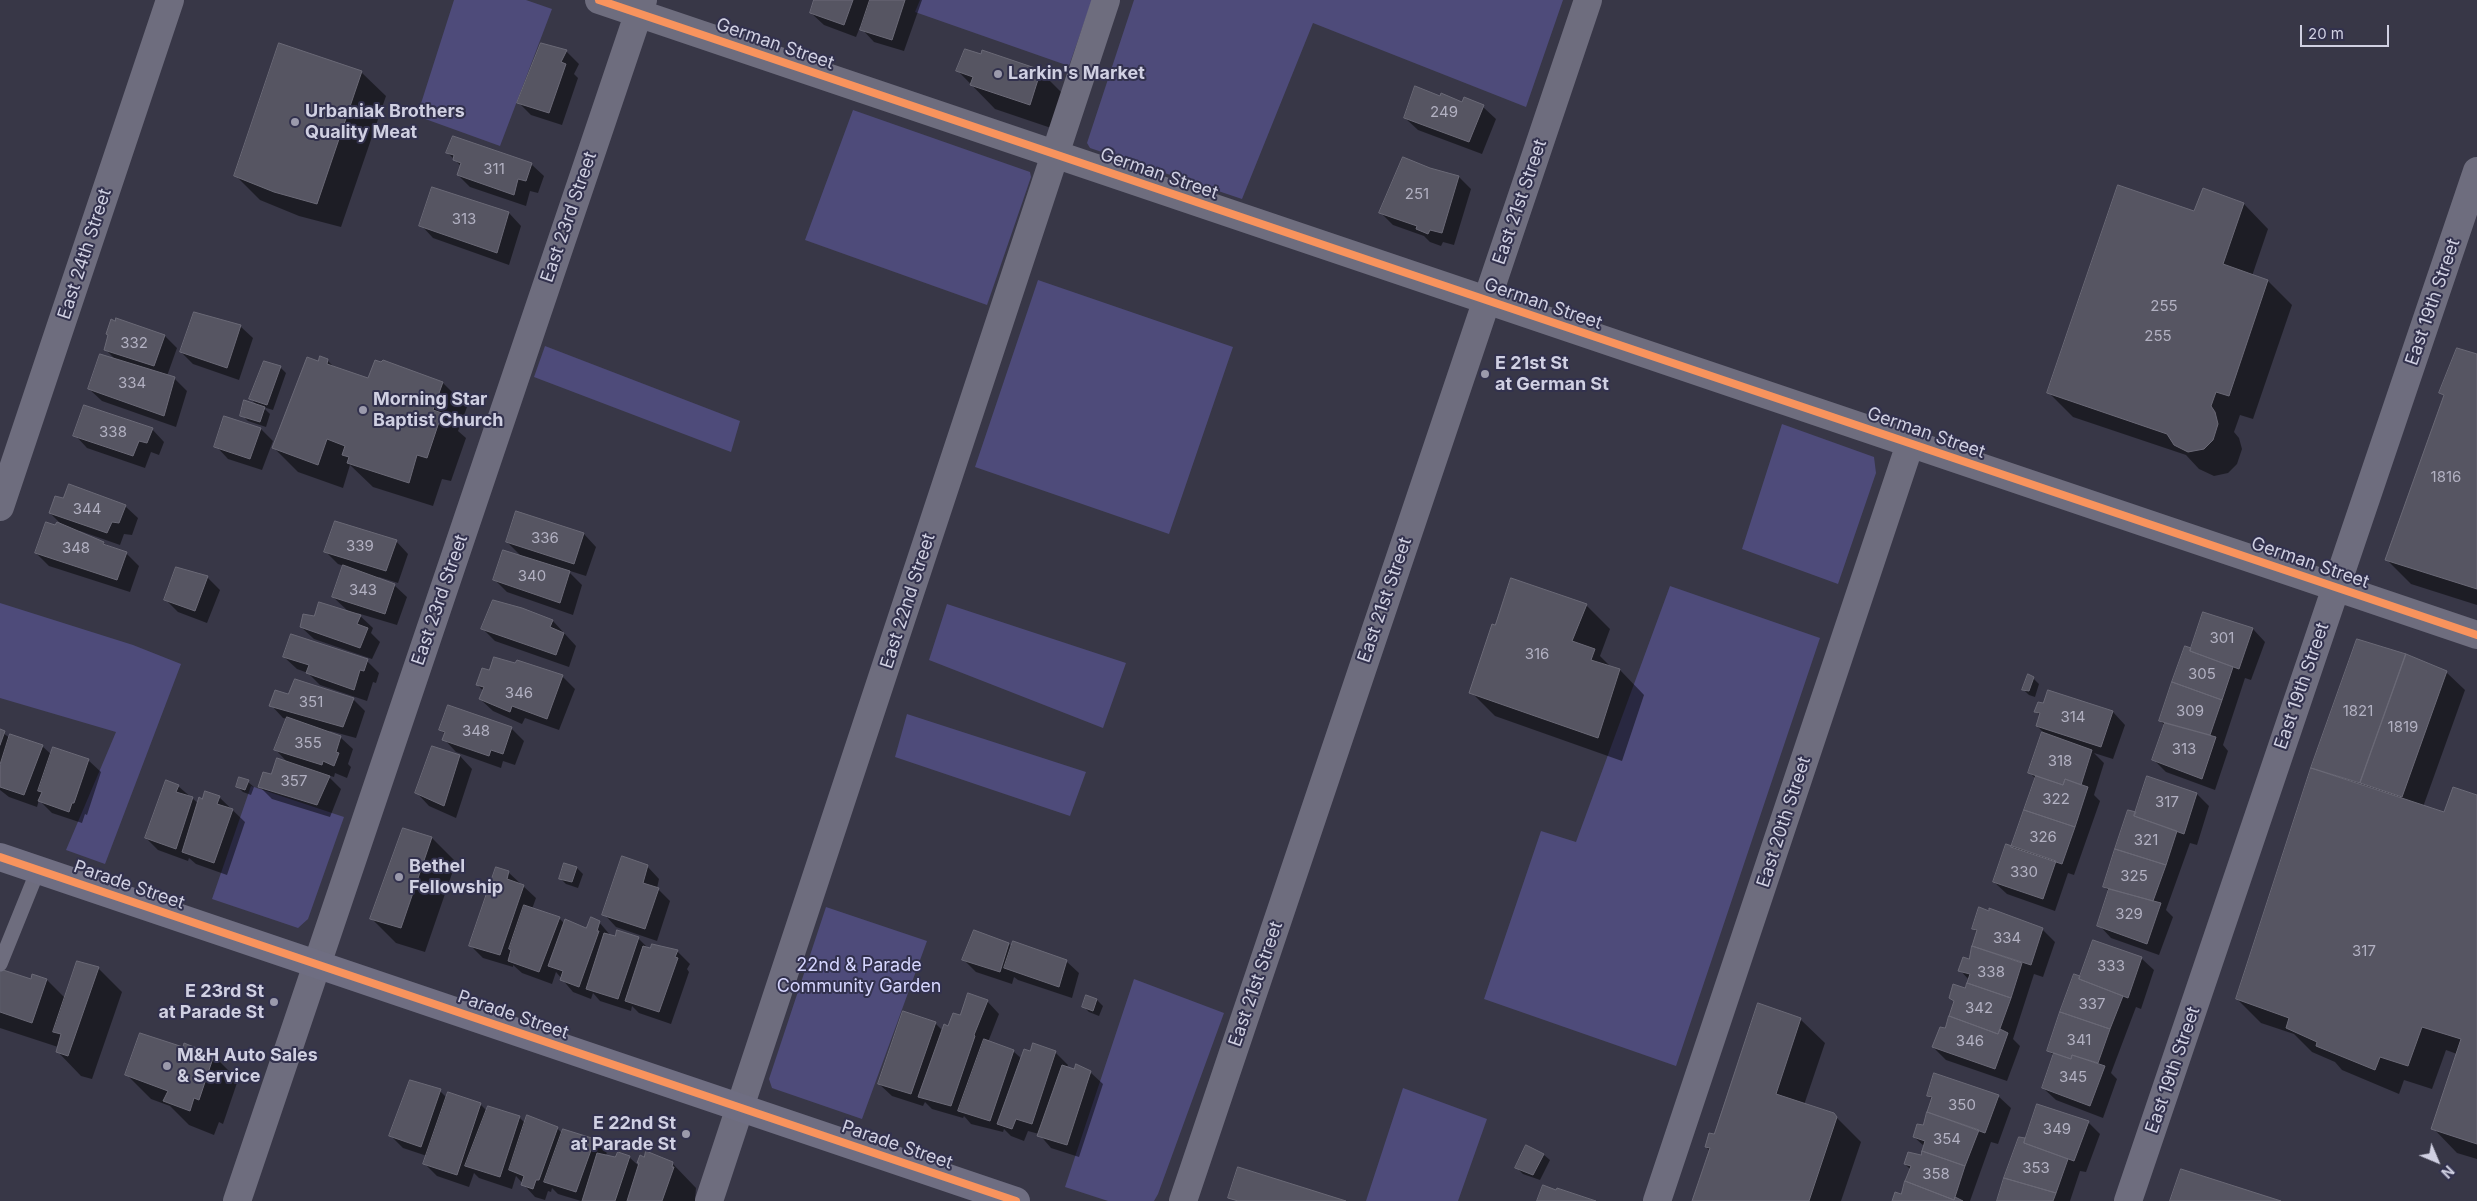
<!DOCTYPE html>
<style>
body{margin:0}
#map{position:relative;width:2477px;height:1201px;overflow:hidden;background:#383747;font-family:Inter,sans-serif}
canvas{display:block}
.north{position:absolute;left:2412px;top:1136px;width:50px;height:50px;-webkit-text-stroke:4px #32314d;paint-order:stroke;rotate:135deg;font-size:14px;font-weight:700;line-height:20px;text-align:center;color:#d0d0e2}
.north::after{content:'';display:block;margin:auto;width:18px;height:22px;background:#d0d0e2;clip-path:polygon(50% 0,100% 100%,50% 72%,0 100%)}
.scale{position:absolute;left:2300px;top:25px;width:89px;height:22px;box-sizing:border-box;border:2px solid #d0d0e2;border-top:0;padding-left:6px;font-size:15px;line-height:18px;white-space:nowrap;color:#d0d0e2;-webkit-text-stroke:4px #32314d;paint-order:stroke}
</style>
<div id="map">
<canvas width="2477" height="1201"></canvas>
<div class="north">N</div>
<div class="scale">20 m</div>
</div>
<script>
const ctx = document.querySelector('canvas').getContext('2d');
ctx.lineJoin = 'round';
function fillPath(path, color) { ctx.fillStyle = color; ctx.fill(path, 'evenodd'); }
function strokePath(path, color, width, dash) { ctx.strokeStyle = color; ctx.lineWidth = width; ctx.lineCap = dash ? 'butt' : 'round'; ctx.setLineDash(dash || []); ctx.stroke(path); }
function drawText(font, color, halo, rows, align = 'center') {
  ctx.font = font + ' Inter,sans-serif'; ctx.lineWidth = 4; ctx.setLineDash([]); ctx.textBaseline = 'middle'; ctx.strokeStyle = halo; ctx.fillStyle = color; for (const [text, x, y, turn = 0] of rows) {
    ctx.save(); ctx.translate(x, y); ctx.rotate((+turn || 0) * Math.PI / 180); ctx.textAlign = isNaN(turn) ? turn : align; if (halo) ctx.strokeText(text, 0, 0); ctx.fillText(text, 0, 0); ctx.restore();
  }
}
const green = new Path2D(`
 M454,0H526L552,9L500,146L417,116Z
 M920,0H1092L1069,66L915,12Z
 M1134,0H1563L1526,107L1313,23L1242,199L1090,148L1087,143Z
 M853,110L1030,172L1031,177L987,305L805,240Z
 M1038,280L1233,347L1169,534L975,467Z
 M545,346L740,421L731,452L534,377Z
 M1782,424L1874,457L1876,473L1838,584L1742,549Z
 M1670,586L1820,638L1676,1066L1484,999L1541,831L1576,842Z
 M0,603L133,645L181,664L105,864L66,850L116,732L0,698Z
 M947,604L1126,663L1103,728L929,660Z
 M907,714L1086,772L1070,816L895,757Z
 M251,786L344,817L308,919L298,928L212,899Z
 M826,907L927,941L862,1119L772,1088L769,1079Z
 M1134,979L1224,1013L1158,1194L1154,1201H1108L1065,1187Z
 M1403,1088L1487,1119L1458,1201H1366Z`);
const shadow = new Path2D(`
 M815,0H922L904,51L874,42L860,27L856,37L824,25L811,13Z
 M566,51L579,64L574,74L578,78L562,125L531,115L519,103Z
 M983,52L1041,72L1065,96L1054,129L995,109L958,71L982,55Z
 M361,72L386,96L341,227L299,216L260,200L236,176Z
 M1465,99L1483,107L1496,119L1482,154L1418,130L1405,118L1463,104Z
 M447,152L531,164L544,176L538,193L530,191L526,206L470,187L458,175L461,166Z
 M1430,169L1459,177L1471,189L1454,245L1443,242L1441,246L1430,242L1424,236L1393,225L1381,213Z
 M433,188L509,213L521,226L509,265L433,238L421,225Z
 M2203,189L2244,204L2268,229L2252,276L2268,281L2292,305L2253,419L2240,415L2234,432L2239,438L2242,449L2237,464L2228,473L2214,476L2199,469L2186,455L2073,417L2049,393L2194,212Z
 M116,320L165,336L177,348L167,376L175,379L187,391L176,427L102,401L89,389L116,360L106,350Z
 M240,326L253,338L239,380L193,364L181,352Z
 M2477,356V605L2411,584L2386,559L2445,397L2441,393Z
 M327,360L336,369L369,380L443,383L467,407L458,431L466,438L451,481L442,479L433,506L373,487L350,465L343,488L298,472L273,447L319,363Z
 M280,367L286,373L273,410L263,407L270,414L266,427L248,421L242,415L258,406L251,399Z
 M152,429L164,442L159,455L151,452L145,468L87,448L75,435Z
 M261,429L273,441L262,470L228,459L216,446Z
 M125,506L138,518L132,535L124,534L120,545L80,531L79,533L126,553L139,566L130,592L49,566L36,553L64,527L50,513Z
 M584,534L596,547L586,576L567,570L582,585L573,615L507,592L494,579L523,558L507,542Z
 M396,541L408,554L398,583L379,577L378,579L394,585L407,597L397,625L357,613L373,628L371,633L380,642L372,659L314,639L301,627L314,618L349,612L333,597L344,566L338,564L325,551Z
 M177,569L208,578L220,590L207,623L178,612L166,600Z
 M1586,605L1610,629L1600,656L1612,668L1620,670L1644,695L1622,761L1495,716L1471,692Z
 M522,609L553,621L576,646L569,667L495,641L483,629Z
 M2204,613L2253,629L2265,642L2251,680L2245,678L2223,745L2228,751L2215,790L2166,772L2154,760L2166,726L2160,721L2186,647L2192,650Z
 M2358,641L2446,672L2465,690L2423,807L2445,814L2477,797V1159L2457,1153L2433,1128L2457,1054L2446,1050L2432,1089L2404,1080L2399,1094L2342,1070L2335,1062L2312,1052L2294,1034L2261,1023L2237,999L2312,769Z
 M284,657L367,661L379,673L376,683L373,682L367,701L320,685L308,673L297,669Z
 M490,671L562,676L575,689L559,730L525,718L522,724L493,711L480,699L483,691L477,684Z
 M2033,678L2039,684L2035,697L2029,695L2023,689Z
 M289,696L353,699L365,711L356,738L330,731L329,733L340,737L353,749L348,764L351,767L347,778L335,773L334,777L327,775L341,789L330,817L272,799L260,787L289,764L275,749L288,719L283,718L271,705Z
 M2036,711L2113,712L2125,725L2113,759L2094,753L2104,763L2094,795L2100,801L2074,875L2068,873L2055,911L2007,894L1994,882L2012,848L2036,779L2030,773L2043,732L2037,726L2040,716Z
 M511,728L524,741L515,765L503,761L501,768L456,752L444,739L445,734L441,730Z
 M0,731L10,738L42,746L52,755L88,760L101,772L87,815L85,814L82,823L52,813L39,800L37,807L9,797L0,790Z
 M432,748L460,756L472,769L456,818L429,806L417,793Z
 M248,782L254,787L251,795L243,792L237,786Z
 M178,786L199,804L219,797L245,822L227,875L196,864L189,858L188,861L158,850L146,838Z
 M2197,794L2209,806L2197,845L2190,843L2166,910L2173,917L2159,955L2111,938L2099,925L2110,892L2104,887Z
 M432,838L456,862L425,952L396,943L372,919Z
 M564,864L577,868L583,874L578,888L566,884L560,878Z
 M647,866L659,879L657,888L670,901L657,941L616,927L604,914Z
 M508,872L536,898L532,909L559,918L564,923L587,929L599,922L611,936L638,938L649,949L677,951L690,964L687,969L689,972L671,1024L639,1013L632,1006L631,1011L600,1001L593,993L591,999L573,992L556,972L552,984L522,973L513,965V967L483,958L471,946Z
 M1990,910L2043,930L2055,942L2043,977L2034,974L2013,1039L2020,1046L2007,1081L1946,1060L1933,1047L1946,1029L1955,1002L1951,998L1965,990L1969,980L1960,970L1969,961L1978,933L1973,928Z
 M975,931L1009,944L1013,948L1066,961L1079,973L1072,998L1018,980L1014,977L1012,984L976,972L964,960Z
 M2141,958L2154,970L2141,1009L2136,1007L2111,1073L2117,1079L2103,1118L2056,1100L2043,1088L2054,1056L2049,1051L2074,975L2081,977Z
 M98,968L122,992L92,1079L81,1076L57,1051L58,1047L0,1028V970L31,981L33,976L47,980L66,999Z
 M1097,1000L1103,1006L1099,1016L1089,1012L1083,1006Z
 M987,1001L999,1014L988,1042L1013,1051L1022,1059L1055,1052L1068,1065L1067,1068L1090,1072L1103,1084L1079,1157L1051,1148L1039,1134L1028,1131L1024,1141L1011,1136L1004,1129L1003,1132L971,1124L964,1116L963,1118L932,1109L925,1102L923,1106L892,1096L879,1084L935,1023L943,1031L960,1017Z
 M1800,1019L1825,1043L1804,1105L1833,1114L1861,1142L1841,1201H1693L1710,1151L1706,1147Z
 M183,1048L214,1056L238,1080L223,1124L219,1122L214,1135L189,1125L170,1106L151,1099L127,1075Z
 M440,1091L447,1098L480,1104L488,1112L519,1117L525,1123L557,1128L562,1133L594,1141L607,1153L605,1156L616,1159L629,1157L640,1167L672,1163L696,1188L695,1201H581L558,1194L552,1188L551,1192L548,1191L545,1200L535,1197L516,1176L512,1189L479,1178L474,1173L469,1187L437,1176L425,1164L427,1156L403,1148L391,1136Z
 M1928,1095L1998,1096L2011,1108L1998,1144L1991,1142L1970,1201H1893L1901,1196L1911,1170L1905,1164L1921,1157L1925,1147L1914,1137L1924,1126L1932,1100Z
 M2088,1122L2100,1134L2086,1172L2080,1171L2070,1201H1999L2020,1138L2026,1140Z
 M1544,1155L1550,1160L1540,1180L1523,1174L1517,1168Z`);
const building = new Path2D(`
 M814,0H853L844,25L810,13Z
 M870,0H905L892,40L860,30Z
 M279,43L362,71L317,204L274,192L234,176Z
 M541,43L567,50L561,62L566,64L549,113L517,103Z
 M965,49L981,54L982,50L1041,70L1030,105L970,85L973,77L956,71Z
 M1415,86L1440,96L1441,93L1462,102L1464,97L1484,105L1469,142L1404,118Z
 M453,136L532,163L526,181L518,179L514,195L457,175L461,163L453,160L454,155L446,153Z
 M1403,157L1430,168L1459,176L1442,233L1430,230L1428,234L1416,229L1417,226L1379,213Z
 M2118,185L2194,211L2203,188L2244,203L2223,264L2268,280L2229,396L2216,392L2211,406L2215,412L2218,424L2213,440L2204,449L2188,452L2174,445L2167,434L2047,393Z
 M432,187L509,212L497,253L419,226Z
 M194,312L241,325L227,368L180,352Z
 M116,318L165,335L154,366L104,350L108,335L106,334L111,319L115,321Z
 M2457,348L2477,354V589L2385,560L2444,395L2439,393Z
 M100,354L175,377L164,416L88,389Z
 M320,356L328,359L327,364L368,378L375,360L381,362L383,360L443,382L433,410L442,413L427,458L417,455L409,483L347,463L349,457L342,455L345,446L327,439L318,465L272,448L307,357L318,361Z
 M264,361L281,366L267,405L249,399Z
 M244,400L265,407L260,422L240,416Z
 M84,405L153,428L147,443L139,441L133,456L73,436Z
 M224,416L261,428L250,459L214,447Z
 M69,484L126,505L119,523L112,522L107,533L49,513L55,496L63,498Z
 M516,511L584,533L574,564L506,542Z
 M335,521L397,540L386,571L324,552Z
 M46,522L55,525L57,522L104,542L103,544L127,552L117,580L35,553Z
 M503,550L570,571L560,603L493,580Z
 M343,565L395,584L385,614L332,597Z
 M176,567L208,576L195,611L164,600Z
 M1511,578L1587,604L1572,641L1595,649L1591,660L1620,669L1598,738L1469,693L1492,624L1495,625Z
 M493,600L522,608L553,620L550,627L564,633L556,655L481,629Z
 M319,602L361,615L357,624L368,628L360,648L300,627L303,614L314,616Z
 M2203,612L2253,628L2239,669L2190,651Z
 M291,634L368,659L364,671L360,670L354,690L306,673L309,665L283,657Z
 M2357,639L2406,654L2360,783L2311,768Z
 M2185,646L2191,648L2190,651L2233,667L2222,700L2172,682Z
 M2406,654L2447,671L2402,797L2360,783Z
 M494,657L515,663L517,660L563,675L547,719L512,706L510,712L479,699L484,687L476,685L482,668L489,670Z
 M2028,674L2034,677L2029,691L2022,690Z
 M295,679L354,698L343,727L269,706L275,690L288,694Z
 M2172,682L2222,700L2210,735L2159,721Z
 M2048,690L2113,711L2101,747L2036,726L2040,713L2034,712L2038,702L2043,703Z
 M448,705L512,727L503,754L491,750L489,756L442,740L445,732L439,730Z
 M287,717L341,736L336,752L339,753L334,766L323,761L322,765L274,750Z
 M2165,723L2216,737L2202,779L2152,760Z
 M0,729L5,731L0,745Z
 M2042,732L2092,750L2081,785L2065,779L2063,785L2028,773Z
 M10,734L43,745L24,795L0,787V765Z
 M432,746L460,755L444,806L415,793Z
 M53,747L89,759L74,803H72L69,812L38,801L42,792L38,791Z
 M277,758L330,776L317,805L258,787L263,772L271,774Z
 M2311,768L2444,812L2453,787L2477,795V1144L2431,1129L2461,1039L2422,1027L2408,1066L2380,1057L2375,1070L2316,1046L2317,1042L2286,1028L2289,1018L2236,999Z
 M2036,776L2063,785L2065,779L2088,787L2075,827L2024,810Z
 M2147,776L2197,793L2184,834L2134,816Z
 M239,777L249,780L245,790L236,787Z
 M166,780L179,785L176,792L193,797L176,849L145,838Z
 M205,791L220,796L217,804L233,809L214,863L182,852L199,797L202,799Z
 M2024,810L2075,827L2062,864L2011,847Z
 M2128,810L2136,812L2134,816L2177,831L2166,865L2115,849Z
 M403,828L432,837L401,928L370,919Z
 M2006,844L2056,861L2043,899L1993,882Z
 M2115,849L2166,865L2153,901L2103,887Z
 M622,856L648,865L643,883L659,888L645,929L602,915Z
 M564,863L577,867L572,882L559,879Z
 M496,867L509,871L507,879L524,885L500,955L469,946Z
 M2109,889L2161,903L2147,944L2097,926Z
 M524,905L560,917L539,972L508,961L511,950L509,949Z
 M1979,907L1989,911V908L2043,928L2031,965L1972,946L1977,930L1972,929Z
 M591,917L600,921L597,931H599L579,987L560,980L563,971L548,966L565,919L586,928Z
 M617,930L639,937L618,999L586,989L604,933L615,936Z
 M974,930L1009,943L1000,972L962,960Z
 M2093,940L2142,957L2128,998L2079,979Z
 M1013,941L1067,960L1059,987L1004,968Z
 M652,944L678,950L675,957L678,958L659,1012L625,1001L643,946L650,948Z
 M1972,946L2022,963L2011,998L1967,983L1970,974L1958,971L1963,957L1969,959Z
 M77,961L99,967L68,1056L56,1052L61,1034L53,1032Z
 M0,969L31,979L32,974L47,979L32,1023L0,1012Z
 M2074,974L2080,976L2079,979L2123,996L2110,1029L2060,1012Z
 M1967,983L2011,998L1998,1034L1949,1016L1954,1001L1949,998L1953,984L1965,988Z
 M968,993L988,1000L974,1035L975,1036L951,1106L918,1097L944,1024L948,1026L953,1013L960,1015Z
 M1086,995L1097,999L1093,1011L1082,1007Z
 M1758,1003L1801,1018L1776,1094L1834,1113L1837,1117L1809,1201H1692L1710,1148L1705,1147L1709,1133L1714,1134Z
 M903,1011L936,1022L911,1094L878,1084Z
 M2060,1012L2110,1029L2098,1063L2072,1055L2071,1059L2047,1051Z
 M1949,1016L1998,1034L2000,1029L2008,1033L1995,1069L1932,1047L1940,1027L1945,1028Z
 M140,1033L183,1047L184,1043L214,1055L199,1100L194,1098L190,1111L163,1101L168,1091L125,1075Z
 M984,1039L1014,1050L990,1121L958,1111Z
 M1033,1043L1056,1051L1032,1124L1016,1119L1012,1129L997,1124L1024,1049L1030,1051Z
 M2054,1053L2071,1059L2072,1055L2105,1066L2090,1106L2042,1088Z
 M1076,1064L1091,1071L1067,1145L1037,1136L1062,1065L1074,1069Z
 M1934,1073L1999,1095L1985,1133L1927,1112L1932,1097L1927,1096Z
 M410,1080L441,1089L421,1147L389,1136Z
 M448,1092L481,1103L457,1175L423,1164Z
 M2037,1104L2089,1121L2074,1161L2024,1143Z
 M488,1106L520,1116L500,1177L465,1166Z
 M1927,1112L1979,1130L1965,1166L1922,1151L1925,1141L1913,1137L1917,1124L1923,1125Z
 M527,1115L558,1127L539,1180H536L533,1189L521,1185L524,1176L509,1170Z
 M563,1129L595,1139L576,1192L544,1182Z
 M2019,1137L2025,1138L2024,1143L2068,1159L2056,1193L2004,1178Z
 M1526,1145L1544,1154L1533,1175L1515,1168Z
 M646,1151L673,1162L672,1167H674L662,1201H627L639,1163H637L640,1155L644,1157Z
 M1922,1151L1965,1166L1954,1200L1905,1181L1911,1166L1904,1164L1908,1152L1921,1155Z
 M618,1152L630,1156L615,1201H582L597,1153L615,1157Z
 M1238,1167L1346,1201H1238L1228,1198Z
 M2181,1169L2281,1201H2170Z
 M2004,1178L2056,1193L2053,1201H1997Z
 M1905,1181L1954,1200L1955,1197L1963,1201H1892L1895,1192L1901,1194Z
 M1543,1185L1556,1190L1557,1188L1596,1201H1537Z`);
const service = new Path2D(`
 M0,964L38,870`);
const minor = new Path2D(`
 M599,0L2477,635
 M0,507L170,0
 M237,1201L643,0
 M709,1201L1106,0
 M1657,1201L1910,444
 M2128,1201L2477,171`);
const tertiary = new Path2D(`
 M1183,1201L1588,0`);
const secondary = new Path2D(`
 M0,857L1016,1201`);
const cycleway = new Path2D(`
 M599,0L2477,635
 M0,857L1016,1201`);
const markers = [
 [998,74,5,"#9b9aac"],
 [295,122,5,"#9b9aac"],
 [1485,374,5,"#9b9aac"],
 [363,410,5,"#9b9aac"],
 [399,877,5,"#9b9aac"],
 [274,1002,5,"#9b9aac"],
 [167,1066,5,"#9b9aac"],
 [686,1134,5,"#9b9aac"]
];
const numberNames = [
 ["249",1444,112],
 ["311",494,169],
 ["251",1417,194],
 ["313",464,219],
 ["255",2164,306],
 ["255",2158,336],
 ["332",134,343],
 ["334",132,383],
 ["338",113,432],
 ["1816",2446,477],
 ["344",87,509],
 ["336",545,538],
 ["339",360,546],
 ["348",76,548],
 ["340",532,576],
 ["343",363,590],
 ["301",2222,638],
 ["316",1537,654],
 ["305",2202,674],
 ["346",519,693],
 ["351",311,702],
 ["309",2190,711],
 ["1821",2358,711],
 ["314",2073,717],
 ["1819",2403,727],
 ["348",476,731],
 ["355",308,743],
 ["313",2184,749],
 ["318",2060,761],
 ["357",294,781],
 ["322",2056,799],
 ["317",2167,802],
 ["326",2043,837],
 ["321",2146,840],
 ["330",2024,872],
 ["325",2134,876],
 ["329",2129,914],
 ["334",2007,938],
 ["317",2364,951],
 ["333",2111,966],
 ["338",1991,972],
 ["337",2092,1004],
 ["342",1979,1008],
 ["341",2079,1040],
 ["346",1970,1041],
 ["345",2073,1077],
 ["350",1962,1105],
 ["349",2057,1129],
 ["354",1947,1139],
 ["353",2036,1168],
 ["358",1936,1174]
];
const streetNames = [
 ["German Street",775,44,19],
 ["German Street",1159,174,19],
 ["East 21st Street",1520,202,-71],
 ["East 23rd Street",569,217,-71],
 ["East 24th Street",85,254,-72],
 ["East 19th Street",2433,302,-71],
 ["German Street",1543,304,19],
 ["German Street",1926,433,19],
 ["German Street",2310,563,19],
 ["East 23rd Street",440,600,-71],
 ["East 21st Street",1385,600,-71],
 ["East 22nd Street",908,601,-72],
 ["East 19th Street",2302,686,-71],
 ["East 20th Street",1784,822,-72],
 ["Parade Street",129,885,19],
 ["East 21st Street",1256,984,-71],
 ["Parade Street",513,1015,19],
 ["East 19th Street",2173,1070,-71],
 ["Parade Street",897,1145,19]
];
const poiNames = [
 ["Larkin's Market",1008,74],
 ["Urbaniak Brothers",305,112],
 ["Quality Meat",305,133],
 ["E 21st St",1495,364],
 ["at German St",1495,385],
 ["Morning Star",373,400],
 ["Baptist Church",373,421],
 ["Bethel",409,867],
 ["Fellowship",409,888],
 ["E 23rd St",264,992,"right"],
 ["at Parade St",264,1013,"right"],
 ["M&H Auto Sales",177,1056],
 ["& Service",177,1077],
 ["E 22nd St",676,1124,"right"],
 ["at Parade St",676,1145,"right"]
];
const parkNames = [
 ["22nd & Parade",859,966],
 ["Community Garden",859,987]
];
fillPath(green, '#4e4b7a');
fillPath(shadow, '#0007');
fillPath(building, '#565562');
strokePath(building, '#6a6976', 1);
strokePath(service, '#6e6d7e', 15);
strokePath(minor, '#6e6d7e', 28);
strokePath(tertiary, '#6e6d7e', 28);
strokePath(secondary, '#6f6e82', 28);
strokePath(cycleway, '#f8935d', 8);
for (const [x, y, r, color] of markers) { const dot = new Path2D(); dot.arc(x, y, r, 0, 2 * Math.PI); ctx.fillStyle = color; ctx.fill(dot); strokePath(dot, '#32314d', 2); }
drawText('15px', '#b2b1c2', null, numberNames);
drawText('18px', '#d0d0e2', '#32314d', streetNames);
drawText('bold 18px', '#d0d0e2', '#32314d', poiNames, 'left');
drawText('18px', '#d6d6ff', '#32314d', parkNames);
</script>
